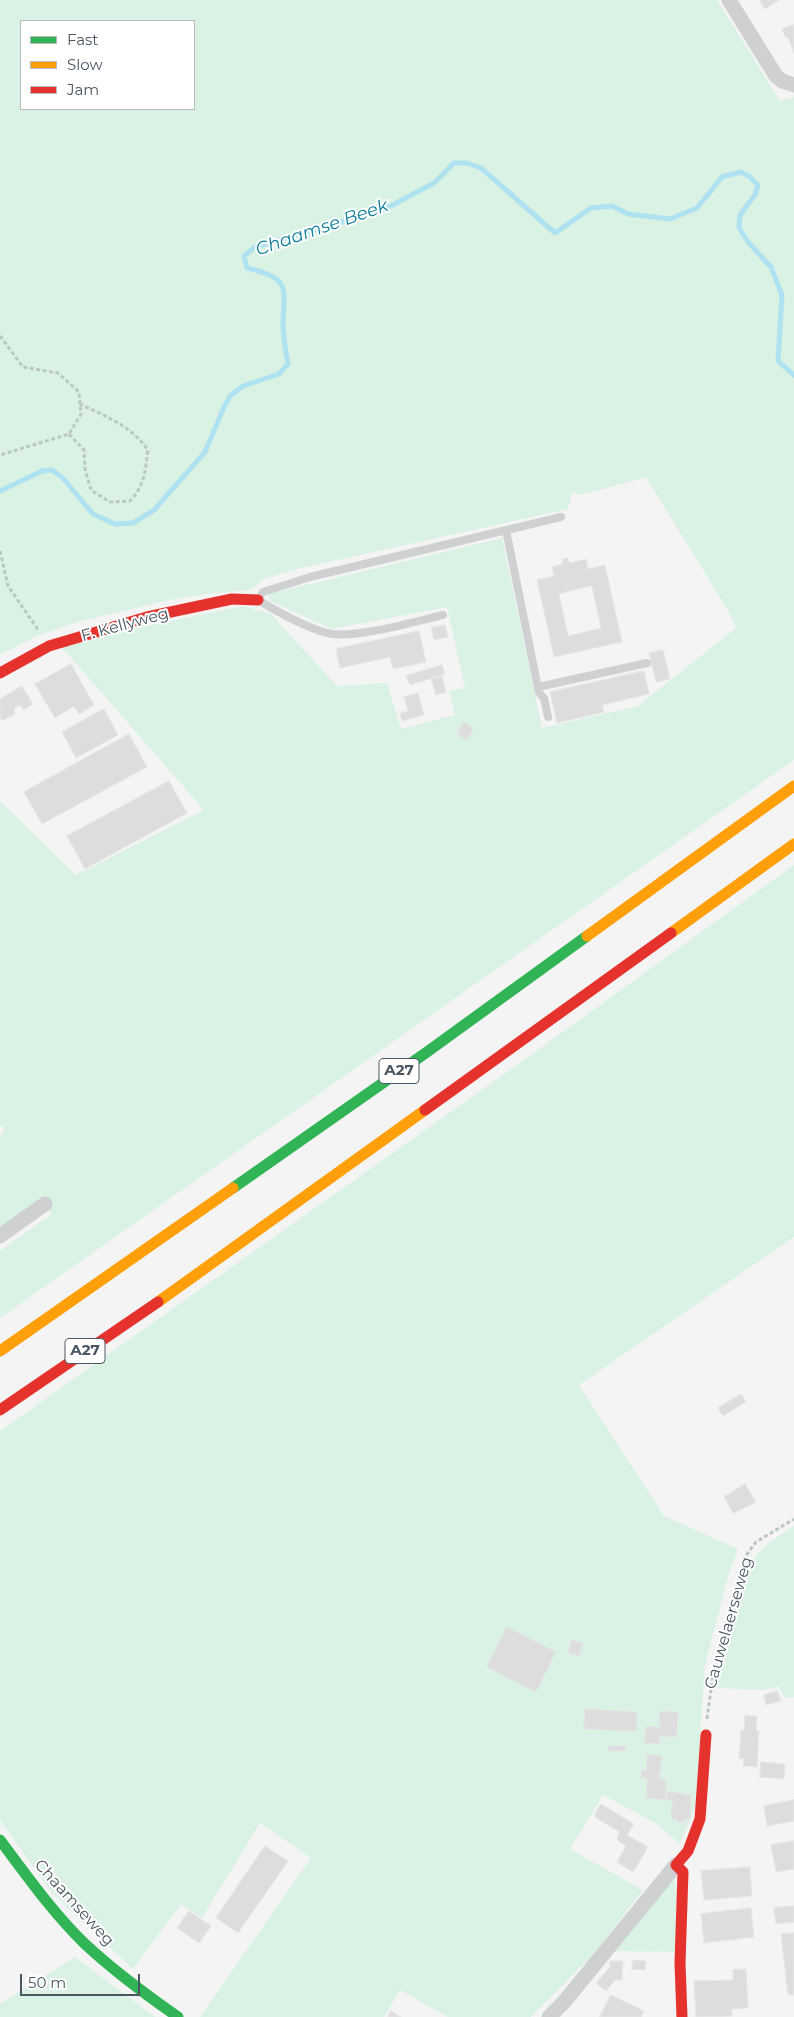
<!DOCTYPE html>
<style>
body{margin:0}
#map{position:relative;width:794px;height:2017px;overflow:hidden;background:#f4f4f4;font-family:Montserrat,sans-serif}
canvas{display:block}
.legend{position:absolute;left:20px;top:20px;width:175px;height:90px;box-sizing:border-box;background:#fff;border:1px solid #b7bbc0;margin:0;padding:6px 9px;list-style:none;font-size:15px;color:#4a5661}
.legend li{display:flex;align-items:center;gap:10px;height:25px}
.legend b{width:25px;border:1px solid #b7bbc0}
.scale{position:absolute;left:20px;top:1974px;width:120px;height:22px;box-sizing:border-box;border:2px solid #4a5661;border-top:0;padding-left:6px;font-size:15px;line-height:18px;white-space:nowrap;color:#4a5661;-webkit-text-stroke:4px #fff;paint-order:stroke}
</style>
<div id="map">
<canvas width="794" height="2017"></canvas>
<ul class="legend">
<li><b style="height:6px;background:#30b455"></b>Fast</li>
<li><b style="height:6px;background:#ff9f0a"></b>Slow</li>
<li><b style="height:6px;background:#e5322d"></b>Jam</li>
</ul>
<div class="scale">50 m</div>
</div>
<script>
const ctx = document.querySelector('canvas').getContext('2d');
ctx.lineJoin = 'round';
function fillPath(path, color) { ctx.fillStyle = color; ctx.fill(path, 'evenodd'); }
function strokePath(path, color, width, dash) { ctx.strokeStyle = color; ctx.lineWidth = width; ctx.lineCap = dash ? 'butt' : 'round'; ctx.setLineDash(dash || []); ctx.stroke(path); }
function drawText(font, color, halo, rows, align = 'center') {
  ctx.font = font + ' Montserrat,sans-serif'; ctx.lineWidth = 4; ctx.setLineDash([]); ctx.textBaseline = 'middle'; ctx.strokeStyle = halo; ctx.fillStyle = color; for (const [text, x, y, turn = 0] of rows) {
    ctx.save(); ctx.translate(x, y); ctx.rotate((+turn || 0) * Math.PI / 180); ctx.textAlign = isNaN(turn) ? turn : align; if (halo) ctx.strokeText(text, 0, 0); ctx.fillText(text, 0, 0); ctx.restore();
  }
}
const green = new Path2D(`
 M0,0H717L780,101L794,97V760L0,1318V1251L52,1214L41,1201L0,1229V1136L5,1129L0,1125V801L76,875L204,810L59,644L243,606L271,614L337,686L387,683L401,729L455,715L449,691L465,688L447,607L332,629L270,601L268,594L502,538L542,728L638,706L736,628L730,614L646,477L581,495L572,492L568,509L297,569L263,579L251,590L213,593L174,599L77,622L37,636L0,655ZM21,21H194V109H21Z
 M794,865V1237L579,1385L664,1516L738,1549L729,1573L705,1665L695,1808L680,1844L655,1823L603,1795L570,1849L643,1890L593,1955L531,2017H448L400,1990L384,2017H200L311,1858L260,1823L202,1918L181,1904L133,1969L52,1893L0,1820V1431L517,1065Z
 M794,1526V1697L785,1698L778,1686L763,1690L717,1688C720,1657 737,1580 755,1557C765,1544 781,1535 794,1526Z
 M672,1880L676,1881V1952L612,1951Z
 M75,1957L155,2017H0V2004Z`);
const stream = new Path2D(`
 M0,491L42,471L52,470L62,477L93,514L115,524L133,523L154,510L205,452L224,407L230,396L243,386L279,374L288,364C286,351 283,337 283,324C284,287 291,278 247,268L244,256L255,247L383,210L434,183L454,163H467L481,168L555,233L591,208L612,206L628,214L670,219L697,208L722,177L740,172L749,176L758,185L755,195L740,215L739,228L748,242L771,267L782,295L778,361L794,375`);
const building = new Path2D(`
 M760,0H779L765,9Z
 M794,25V54L788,37L786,38L782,29Z
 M568,558L569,563L586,559L588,569L605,565L622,642L554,657L537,580L554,576L552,567L563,564L562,560ZM592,586L601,628L568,636L559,594Z
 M445,625L448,637L434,640L431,628Z
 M419,631L426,662L393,669L390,657L340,668L336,649Z
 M663,650L670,679L656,682L649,653Z
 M71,664L94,705L79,714L74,706L55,718L35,684Z
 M442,665L445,674L410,685L406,676Z
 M644,671L649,694L602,705L604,712L557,723L550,692Z
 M442,676L446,692L436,695L431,679Z
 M22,686L33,704L23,710L21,705L14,708L15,714L2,721L0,717V699Z
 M418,693L424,715L402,721L400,713L408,711L404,697Z
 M104,709L118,735L76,758L62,732Z
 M464,722L474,729L466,740L457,734Z
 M129,734L147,767L42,824L24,792Z
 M169,781L187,813L85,869L67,836Z
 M741,1394L746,1402L723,1416L718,1408Z
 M745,1484L756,1502L734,1513V1515L724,1497Z
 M507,1627L556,1652L536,1692L487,1667Z
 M572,1640L583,1643L579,1656L568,1653Z
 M778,1691L781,1701L766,1705L764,1695Z
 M585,1709L637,1712V1731L584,1729Z
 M660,1711L678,1712L677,1737L660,1736L659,1744L644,1743L646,1726L659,1727Z
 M745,1715L757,1716L756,1731H759L757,1767L743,1766L744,1759L739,1758L741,1730H744Z
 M608,1746H626V1751H609Z
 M647,1754L662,1756L659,1779H666V1800L646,1798L647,1778H641L642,1770H646Z
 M761,1762L785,1764L784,1779L760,1777Z
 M667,1791L691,1795L690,1820H684V1823L677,1822V1819H671L672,1800H666Z
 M794,1800V1821L767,1826L764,1806Z
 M601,1804L634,1824L627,1835L648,1847L633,1872L617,1862L626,1846L618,1841L617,1837L620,1832L596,1818L595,1814Z
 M794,1841V1869L776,1872L771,1845Z
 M265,1846L288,1861L238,1933L216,1918Z
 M750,1867L752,1896L704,1900L701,1871Z
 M794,1906V1922L776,1924L774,1908Z
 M751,1908L754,1937L704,1943L701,1914Z
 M189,1911L211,1926L199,1943L177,1928Z
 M794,1933V1995H788L781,1934Z
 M633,1960L646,1961L645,1970L632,1969Z
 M610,1961H623L622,1980H615L606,1991L596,1983L610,1967Z
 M746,1969L748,2008L732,2009V2016L696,2017L694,1981L733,1980V1970Z
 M611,1995L644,2011L641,2017H600Z
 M391,2011L401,2017H388Z`);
const path = new Path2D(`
 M0,336L23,367L58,373L79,392L81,414L69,434L0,455
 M69,434L84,450L85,469L91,490L110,502L130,501C145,485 145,471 148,450C130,425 107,417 80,404
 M0,551L8,586L39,631
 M707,1719L714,1667L745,1557L756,1542L794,1519`);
const lane = new Path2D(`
 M506,530L539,693L544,698L548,717
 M443,615C417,621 351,640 327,633C304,627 278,612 258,600L263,592L310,577L561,517
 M538,687L647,663`);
const street = new Path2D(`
 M729,0L776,76L782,81L794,85
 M0,1236L45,1204
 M549,2017L564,2002L676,1865`);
const fast = new Path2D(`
 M233,1188L427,1052L587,936
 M0,1840C27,1876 53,1913 85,1944C114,1971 145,1994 178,2017`);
const slow = new Path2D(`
 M671,933L794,844
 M587,936L794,786
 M158,1302L425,1110
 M0,1351L233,1188`);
const jam = new Path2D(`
 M0,673L49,646L147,617L232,599L258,600
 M425,1110L671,933
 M0,1410L158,1302
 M682,2017L680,1963L683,1872L676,1865L688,1851L700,1819L706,1735`);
const shields = [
 [399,1071,40],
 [85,1351,40]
];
const shieldNames = [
 ["A27",399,1071],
 ["A27",85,1351]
];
const streetNames = [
 ["F. Kellyweg",125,625,-15],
 ["Cauwelaerseweg",729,1623,-74],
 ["Chaamseweg",74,1903,48]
];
const waterNames = [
 ["Chaamse Beek",322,228,-19]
];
fillPath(green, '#d9f2e3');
strokePath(stream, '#aee2f0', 5);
fillPath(building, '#ddddde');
strokePath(building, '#e5e6e7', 1);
strokePath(path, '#bcc7c4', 3, [4, 2.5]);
strokePath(lane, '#ced0d2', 8);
strokePath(street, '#ced0d2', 15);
strokePath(fast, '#30b455', 11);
strokePath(slow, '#ff9f0a', 11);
strokePath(jam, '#e5322d', 11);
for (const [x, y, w] of shields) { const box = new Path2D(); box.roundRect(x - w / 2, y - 12.5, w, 25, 4); ctx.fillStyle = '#fff'; ctx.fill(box); strokePath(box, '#4a5661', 1); }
drawText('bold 15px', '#4a5661', null, shieldNames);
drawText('16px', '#4a5661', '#fff', streetNames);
drawText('italic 18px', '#0c7c9b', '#fff', waterNames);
</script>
